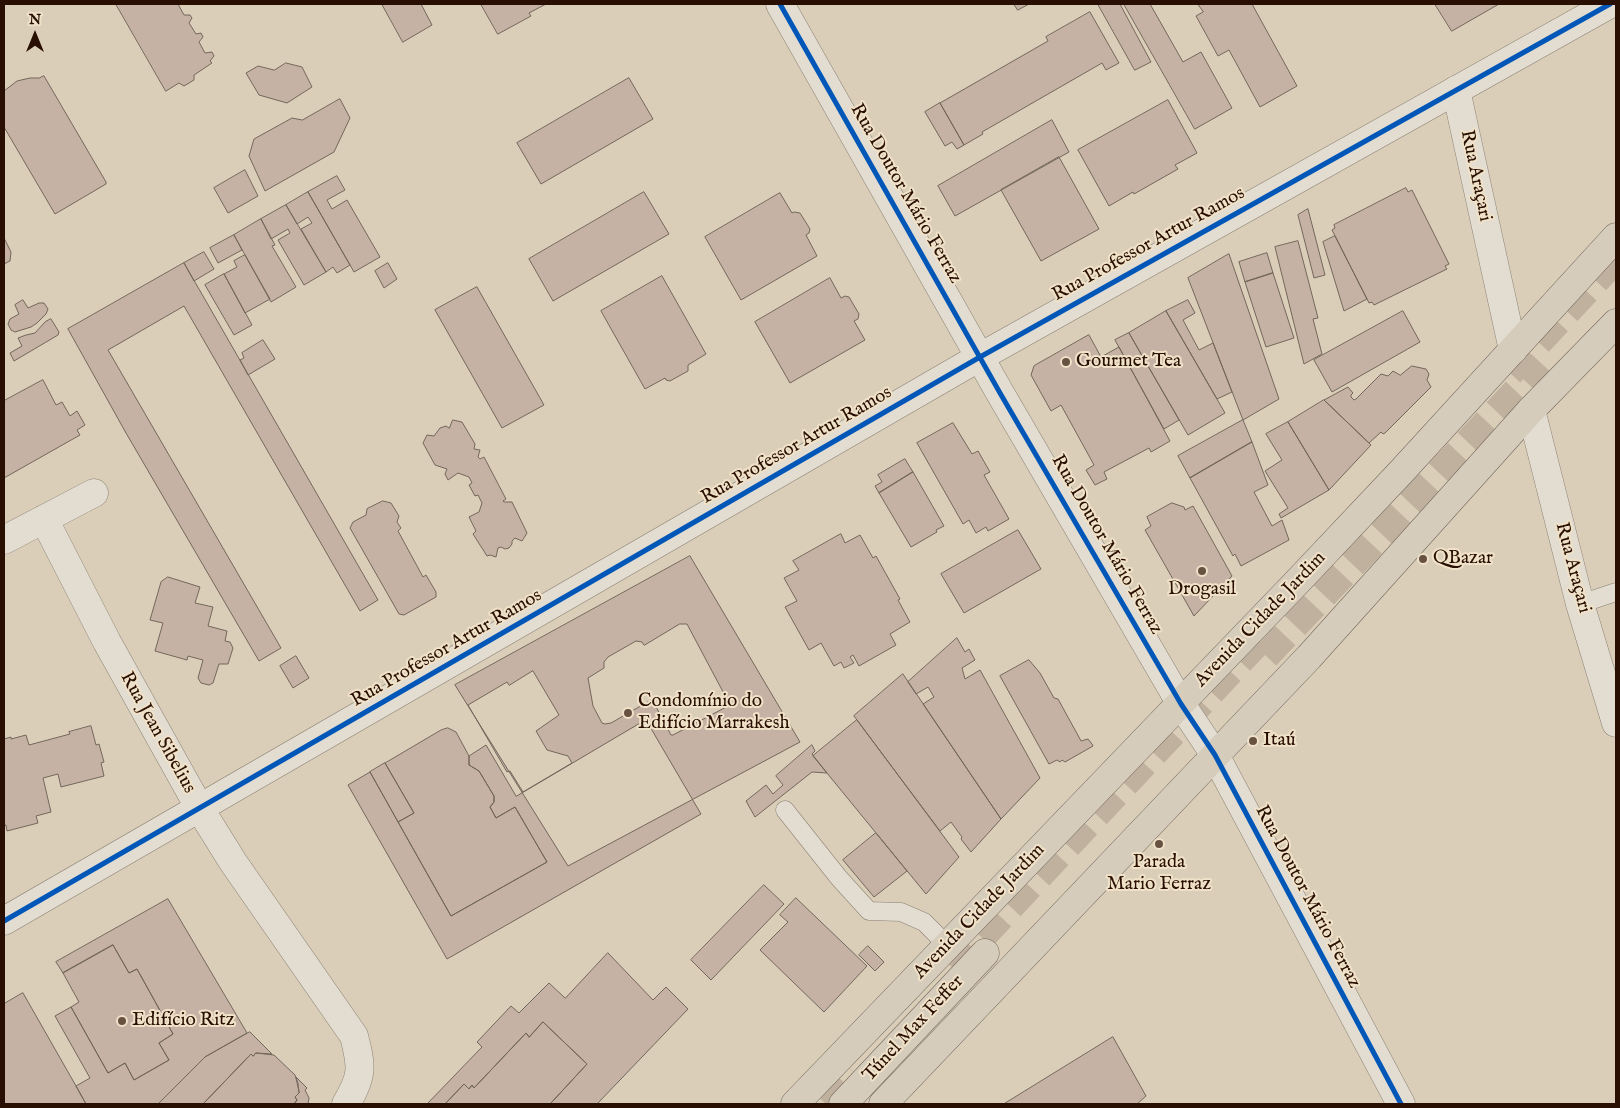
<!DOCTYPE html>
<meta charset="utf-8">
<style>
body{margin:0}
#map{position:relative;width:1620px;height:1108px;overflow:hidden;background:#daceb8;font-family:"IM FELL English",serif}
canvas{display:block}
.frame{position:absolute;inset:0;border:5px solid #290f02;pointer-events:none}
.north{position:absolute;left:10px;top:10px;width:50px;height:50px;-webkit-text-stroke:4px #f0e2c8;paint-order:stroke;rotate:0deg;font-size:14px;font-weight:700;line-height:20px;text-align:center;color:#290f02}
.north::after{content:'';display:block;margin:auto;width:18px;height:22px;background:#290f02;clip-path:polygon(50% 0,100% 100%,50% 72%,0 100%)}
</style>
<div id="map">
<canvas width="1620" height="1108"></canvas>
<div class="frame"></div>
<div class="north">N</div>
</div>
<script>
const ctx = document.querySelector('canvas').getContext('2d');
ctx.lineJoin = 'round';
function fillPath(path, color) { ctx.fillStyle = color; ctx.fill(path, 'evenodd'); }
function strokePath(path, color, width, dash) { ctx.strokeStyle = color; ctx.lineWidth = width; ctx.lineCap = dash ? 'butt' : 'round'; ctx.setLineDash(dash || []); ctx.stroke(path); }
function drawText(font, color, halo, rows, align = 'center') {
  ctx.font = font + ' "IM FELL English",serif'; ctx.lineWidth = 4; ctx.setLineDash([]); ctx.textBaseline = 'middle'; ctx.strokeStyle = halo; ctx.fillStyle = color; for (const [text, x, y, turn = 0] of rows) {
    ctx.save(); ctx.translate(x, y); ctx.rotate((+turn || 0) * Math.PI / 180); ctx.textAlign = isNaN(turn) ? turn : align; if (halo) ctx.strokeText(text, 0, 0); ctx.fillText(text, 0, 0); ctx.restore();
  }
}
const building = new Path2D(`
 M116,4H178L184,15H190L192,18L189,23L196,34L201,33L203,37L199,42L205,53L212,52L214,56L210,61L212,63L194,75V80L184,86L179,83L166,91Z
 M382,4H421L432,25L403,42Z
 M481,4H546L529,13L531,16L498,34Z
 M1014,4H1029L1018,10Z
 M1098,4H1120L1151,62L1135,70Z
 M1124,4H1150L1183,62L1201,52L1232,108L1195,129Z
 M1198,4H1252L1297,86L1260,107L1229,50L1218,56L1196,16L1203,12Z
 M1435,4H1499L1452,31Z
 M1090,12L1119,63L1106,70L1102,63L982,132L983,134L964,145L940,103L1048,41L1046,37Z
 M286,63L302,67L312,87L287,103L259,95L246,73L258,66L274,70Z
 M44,76L106,182V184L55,214L4,127V91L17,81L30,78H39Z
 M629,78L653,119L541,184L517,143Z
 M340,99L350,118L334,152L265,191L249,156L254,139L292,118L302,120Z
 M1168,100L1197,153L1175,165L1178,169L1134,194L1133,192L1109,206L1078,150Z
 M940,103L964,145L957,149L952,142L945,146L925,112Z
 M1052,120L1069,152L955,216L938,186Z
 M1059,157L1099,229L1041,261L1001,190Z
 M245,170L258,196L228,213L214,188Z
 M337,176L345,190L327,200L332,209L347,200L380,257L354,272L308,192Z
 M1406,188L1408,192L1412,190L1449,264L1445,266L1447,269L1374,305L1372,302L1369,303L1332,230L1335,228L1334,225Z
 M308,192L350,265L337,273L333,267L326,272L301,229L312,223L308,217L297,224L286,205Z
 M644,192L669,234L553,301L529,259Z
 M780,193L792,213L794,212L800,213L810,229L809,233L806,235L817,256L741,300L705,237Z
 M286,205L326,272L304,285L278,240L290,233L288,229L271,239L261,219Z
 M1308,209L1325,275L1314,278L1298,215Z
 M261,219L275,245L272,246L296,287L271,302L234,235Z
 M234,235L242,250L218,263L210,248Z
 M1335,236L1367,299L1344,311L1323,242Z
 M4,238L11,252L10,261L4,264Z
 M1298,241L1318,318L1313,319L1322,354L1304,364L1275,247Z
 M204,252L214,269L194,281L184,263Z
 M1267,253L1273,273L1245,282L1239,262Z
 M1229,254L1279,399L1243,420L1188,278Z
 M245,255L270,299L245,313L224,274L237,267L234,261Z
 M184,263L378,600L360,611L184,306L108,350L281,648L259,661L126,433L68,329Z
 M388,263L397,279L384,288L375,271Z
 M1273,273L1294,338L1266,347L1245,282Z
 M224,274L252,325L234,335L205,285Z
 M662,276L706,354L688,365V371L670,381L666,380L665,378L645,389L601,311Z
 M830,278L841,298L845,296L849,297L859,314L858,319L854,321L865,340L790,383L755,322Z
 M477,287L544,405L502,428L435,310Z
 M23,300L28,308L39,303H44L48,309L46,314L37,323L31,327L15,332L11,330L8,324L10,319L19,314L15,305Z
 M1188,300L1195,313L1183,320L1199,350L1213,343L1232,392L1217,399L1166,311Z
 M1166,311L1225,413L1188,435L1129,333Z
 M1403,311L1420,342L1332,392L1314,360Z
 M51,319L59,332L58,335L14,361L10,353L22,346L18,338L26,335L35,333L45,322Z
 M1129,333L1179,420L1164,429L1115,340Z
 M1089,335L1101,357L1119,347L1170,441L1151,452L1149,448L1104,472L1107,479L1095,485L1086,470L1094,465L1061,405L1051,411L1031,375L1034,366Z
 M263,340L275,359L248,375L240,360L244,358L242,353Z
 M1412,366L1426,369L1429,374L1427,380L1431,387L1385,433L1383,434L1381,432L1369,443L1324,400L1348,387L1353,393L1351,395V397L1354,400L1356,399L1381,374L1388,376L1393,371L1400,375Z
 M43,380L56,405L62,402L70,416L77,411L85,425L77,430L80,435L4,478V401Z
 M1324,400L1371,445L1329,490L1288,422Z
 M453,420L462,422L475,444L474,449L480,450L478,457L480,459L484,457L506,499L503,501L504,502H512L527,533L522,541L515,538L512,541V544L509,548L505,549L501,547L498,548L496,557L490,555L487,556L473,534L476,531L469,517L479,512L482,503L478,495L475,496L469,485L472,483L469,477L458,473L448,480L445,474L447,469L435,465L423,443L427,435L434,436L440,428L446,426L449,428Z
 M1243,420L1252,442L1190,478L1178,456Z
 M1288,422L1329,490L1281,518L1279,514L1288,508L1265,471L1282,460L1266,434Z
 M953,423L972,454L978,451L990,472L984,475L1009,519L988,531L986,527L976,533L969,520L963,524L917,443Z
 M1252,442L1268,485L1254,492L1272,526L1282,520L1289,540L1241,566L1235,554L1233,556L1190,478Z
 M905,459L913,472L879,493L875,486L882,482L878,475Z
 M913,472L944,526L936,530L937,532L911,547L879,493Z
 M383,501L391,503L399,516L397,522L401,528L398,531L423,577L426,575L436,592V597L404,615L399,614L350,528L353,522L366,515L367,509Z
 M1172,503L1184,507L1185,510L1193,506L1232,576L1194,616L1145,530L1151,526L1147,517Z
 M1018,530L1041,569L964,613L941,574Z
 M841,534L845,543L860,535L873,558L876,556L900,599L898,600L910,622L890,634L896,645L859,666L853,655L850,657L854,663L844,668L841,662L834,666L821,643L809,650L785,607L797,601L784,578L799,570L793,561Z
 M690,556L800,742L568,866L455,685Z
 M168,577L200,587L195,603L213,607L208,626L227,631L225,641L230,642L233,648L228,664H219L213,683L209,685L201,683L198,678L203,660L188,656L187,660L155,651L163,623L150,620L161,582Z
 M680,624H687L730,705L673,735H671L653,701L651,700L611,723L605,724L602,723L593,706L588,678L604,668V662L608,657L636,641L642,642L644,645Z
 M957,638L965,652L969,649L975,660L962,668L965,679L980,670L1040,778L1001,819L923,704L934,697L928,687L916,694L908,682Z
 M296,656L309,678L293,688L280,666Z
 M1029,660L1040,673L1054,698L1058,699L1080,739L1081,741L1088,739L1092,744L1093,746L1065,762L1062,760L1060,762L1057,760L1049,764L1000,676Z
 M533,671L559,715L536,731L547,750L568,756L572,763L523,792L510,771L507,772L468,705L507,682L509,685Z
 M903,674L1001,819L971,852L961,839L962,837L951,822L940,831L854,716Z
 M646,720L701,814L447,959L348,785L370,772L451,916L547,862L515,807L496,818L490,807L494,802V796L479,771L469,765V756L486,745L516,796Z
 M857,720L959,857L926,894L813,756Z
 M91,726L96,745L99,744L104,762L101,763L104,776L61,787L58,774L43,778L51,812L36,816L38,823L7,831L6,825H4V739L11,737V739L26,735L29,745L70,734L69,732Z
 M448,728L456,732L469,756V765L479,771L494,796V802L490,807L496,818L515,807L547,862L451,916L398,822L414,813L385,763L441,730Z
 M812,745L815,751L812,754L827,773L812,772L755,817L746,801L766,785L773,794L783,785L776,776Z
 M385,763L414,813L398,822L370,772Z
 M876,833L907,871L874,897L843,860Z
 M764,885L784,904L711,980L691,960Z
 M796,898L867,966L824,1012L760,950L788,922L780,915Z
 M168,899L247,1033L205,1057L158,1104H86L76,1086L90,1078L55,1016L71,1007L108,1073L125,1063L134,1080L169,1060L159,1043L173,1034L137,969L129,973L113,945L63,973L56,962Z
 M113,945L129,973L137,969L173,1034L159,1043L169,1060L134,1080L125,1063L108,1073L71,1007L79,1002L63,973Z
 M868,946L884,962L875,971L859,955Z
 M608,953L653,1000L666,987L688,1009L597,1104H552L551,1103L587,1064L543,1022L529,1037L526,1033L474,1088L472,1085L469,1089L464,1084L445,1104H427L482,1047L477,1042L511,1006L519,1013L549,983L565,998Z
 M23,993L76,1086L86,1104H4V1004Z
 M543,1022L587,1064L551,1103L552,1104H445L464,1084L469,1089L472,1085L474,1088L526,1033L529,1037Z
 M250,1032L272,1054L256,1053L253,1056L251,1054L203,1104H158L205,1057Z
 M1113,1037L1146,1096L1137,1104H1004Z
 M256,1053L274,1055L295,1075L298,1083L299,1093L295,1097L297,1100L294,1104H203L249,1056L251,1054L253,1056Z
 M296,1077L307,1088L305,1090L309,1098L308,1104H294L297,1100L295,1097L299,1093Z`);
const trunkTunnel = new Path2D(`
 M1510,373L1616,259
 M1266,656L1542,364
 M953,968L1272,627
 M826,1104L855,1073`);
const service = new Path2D(`
 M1580,604L1616,592
 M785,810L839,878L869,911L901,912L924,922L948,946`);
const minor = new Path2D(`
 M780,4L1000,393L1181,704L1215,755L1401,1104
 M1456,90L1513,350
 M1531,410L1580,604L1616,723
 M44,519L107,642L200,809L233,862L354,1036C362,1067 363,1076 346,1104
 M4,540L94,493`);
const tertiary = new Path2D(`
 M4,921L980,357L1610,4`);
const trunk = new Path2D(`
 M795,1104L1299,580L1401,472L1616,237
 M843,1104L985,953
 M883,1104L1309,657L1531,410L1616,323`);
const cycleway = new Path2D(`
 M780,4L1000,393L1181,704L1215,755L1401,1104
 M4,921L980,357L1610,4`);
const markers = [
 [1066,362,5,"#675242"],
 [1423,559,5,"#675242"],
 [1202,571,5,"#675242"],
 [628,713,5,"#675242"],
 [1253,741,5,"#675242"],
 [1159,844,5,"#675242"],
 [122,1021,5,"#675242"]
];
const streetNames = [
 ["Rua Araçari",1475,176,78],
 ["Rua Doutor Mário Ferraz",905,194,60],
 ["Rua Professor Artur Ramos",1149,245,-29],
 ["Rua Professor Artur Ramos",797,446,-30],
 ["Rua Doutor Mário Ferraz",1106,545,60],
 ["Rua Araçari",1572,568,75],
 ["Avenida Cidade Jardim",1261,620,-46],
 ["Rua Professor Artur Ramos",447,649,-30],
 ["Rua Jean Sibelius",157,733,61],
 ["Rua Doutor Mário Ferraz",1307,897,62],
 ["Avenida Cidade Jardim",980,912,-46],
 ["Túnel Max Feffer",914,1029,-47]
];
const poiNames = [
 ["Gourmet Tea",1076,362],
 ["QBazar",1433,559],
 ["Drogasil",1202,590,"center"],
 ["Condomínio do",638,702],
 ["Edifício Marrakesh",638,724],
 ["Itaú",1263,741],
 ["Parada",1159,863,"center"],
 ["Mario Ferraz",1159,885,"center"],
 ["Edifício Ritz",132,1021]
];
fillPath(building, '#c6b2a4');
strokePath(building, '#72675b', 1);
strokePath(trunkTunnel, '#bfb19d', 28, [28, 14]);
strokePath(service, '#8b8173', 19);
strokePath(minor, '#8b8173', 29);
strokePath(tertiary, '#8b8173', 29);
strokePath(trunk, '#72675b', 29);
strokePath(service, '#e2dcd1', 18);
strokePath(minor, '#e2dcd1', 28);
strokePath(tertiary, '#e2dcd1', 28);
strokePath(trunk, '#d6ccbc', 28);
strokePath(cycleway, '#0057b8', 5);
for (const [x, y, r, color] of markers) { const dot = new Path2D(); dot.arc(x, y, r, 0, 2 * Math.PI); ctx.fillStyle = color; ctx.fill(dot); strokePath(dot, '#f0e2c8', 2); }
drawText('19px', '#290f02', '#f0e2c8', streetNames);
drawText('19px', '#290f02', '#f0e2c8', poiNames, 'left');
</script>
